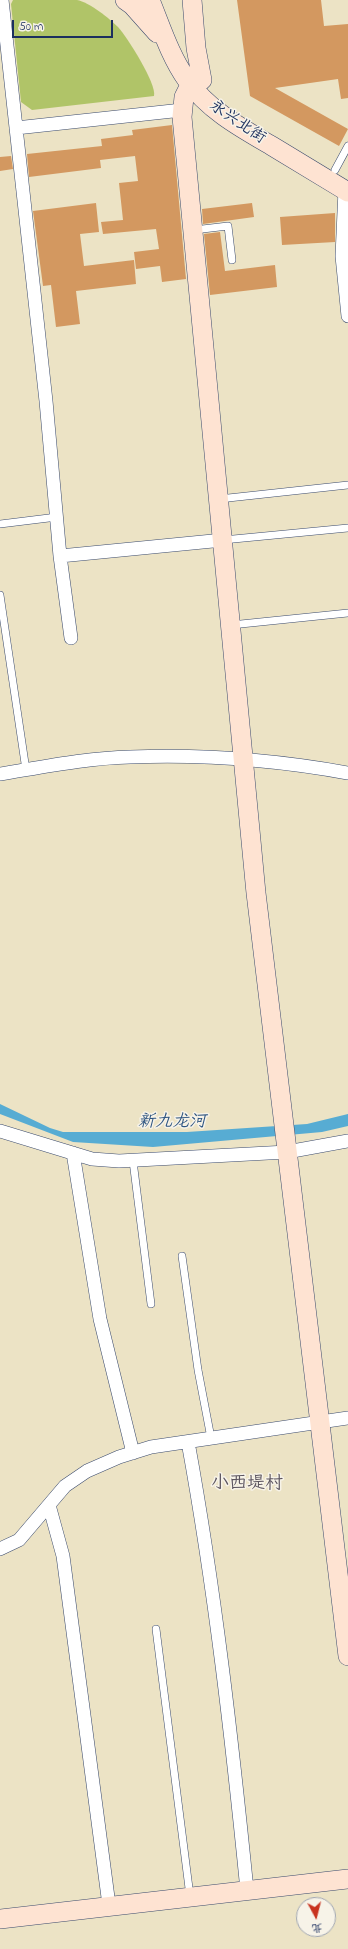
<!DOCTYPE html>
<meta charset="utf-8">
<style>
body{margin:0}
#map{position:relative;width:348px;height:1949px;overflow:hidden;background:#ece3c5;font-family:"Indie Flower","LXGW WenKai TC",sans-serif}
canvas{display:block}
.north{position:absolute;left:296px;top:1897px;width:40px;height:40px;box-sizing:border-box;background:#f7f3e8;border:1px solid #9fa5b1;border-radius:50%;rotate:173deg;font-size:11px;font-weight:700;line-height:16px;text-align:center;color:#1b2f5e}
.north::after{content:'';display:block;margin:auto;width:14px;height:18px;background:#c8321e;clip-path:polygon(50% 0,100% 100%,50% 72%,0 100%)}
.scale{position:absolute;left:12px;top:20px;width:101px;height:18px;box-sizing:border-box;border:2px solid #1b2f5e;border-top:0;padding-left:5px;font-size:12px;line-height:14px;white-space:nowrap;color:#1b2f5e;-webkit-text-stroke:3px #f7f3e8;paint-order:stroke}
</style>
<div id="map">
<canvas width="348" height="1949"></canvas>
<div class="north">北</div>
<div class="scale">50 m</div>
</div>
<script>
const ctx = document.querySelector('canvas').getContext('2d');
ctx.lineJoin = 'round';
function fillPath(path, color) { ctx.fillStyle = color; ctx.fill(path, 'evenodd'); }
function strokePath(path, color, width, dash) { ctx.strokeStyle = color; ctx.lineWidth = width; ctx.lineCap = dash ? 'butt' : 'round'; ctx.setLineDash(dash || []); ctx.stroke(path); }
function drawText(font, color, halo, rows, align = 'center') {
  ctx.font = font + ' "Indie Flower","LXGW WenKai TC",sans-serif'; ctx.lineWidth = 3; ctx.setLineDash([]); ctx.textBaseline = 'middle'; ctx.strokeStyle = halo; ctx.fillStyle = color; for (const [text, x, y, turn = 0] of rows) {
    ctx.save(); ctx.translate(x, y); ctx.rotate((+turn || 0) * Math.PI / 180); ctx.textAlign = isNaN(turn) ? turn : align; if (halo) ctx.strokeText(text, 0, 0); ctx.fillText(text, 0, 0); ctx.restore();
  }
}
const green = new Path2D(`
 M13,0C32,0 60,0 77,0C89,2 110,19 118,27C127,37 157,84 154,96L32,110L21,102L11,4Z`);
const water = new Path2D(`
 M0,1104L50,1128L63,1132H187L307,1124L348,1114V1126L322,1132L153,1147L73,1142L0,1114Z`);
const building = new Path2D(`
 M237,0H321L324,26L348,24V98L341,99L338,79L275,88L348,129L339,146L250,96Z
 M172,125L186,279L162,282L160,266L136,269L134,252L159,249L156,229L103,234L101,222L123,220L119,183L138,181L135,156L100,160L101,168L29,177L27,154L102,146L101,139L133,135L132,130Z
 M11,156L13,169L0,171V157Z
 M96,203L99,232L80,234L84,266L134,260L136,284L76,291L80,324L56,327L51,285L43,286L33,211Z
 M252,203L254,217L203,224L202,209Z
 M335,213V242L282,245L280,217Z
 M220,232L225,271L275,265L277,287L210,295L204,234Z`);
const lane = new Path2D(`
 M335,170L348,146
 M194,230L228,226L232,260
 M219,499L348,485
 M0,524L57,517
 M223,540L348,528
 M0,595L26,770
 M231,625L348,613
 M133,1161L151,1304
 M182,1256L198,1370L211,1438
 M156,1629L190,1896`);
const street = new Path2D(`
 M2,0L46,401L60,556L71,638
 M16,128L182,110
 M345,190L342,256L348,316
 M60,556L223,540
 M0,774C43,767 87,758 130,757C203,754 276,760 348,773
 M0,1131L92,1159L119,1161L287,1152L348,1141
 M73,1153L100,1319L133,1453
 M188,1442C215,1590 232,1740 247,1890
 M49,1505L63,1556L109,1905
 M0,1549L19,1540L65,1486L87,1471L119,1457L151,1447L348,1418`);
const secondary = new Path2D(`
 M125,0L132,5L157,33
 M150,0C161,27 170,56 187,80C208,110 241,128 272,146C298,162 323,177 348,192
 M192,0L196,48L202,80
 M190,85L184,97L182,117L256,893L348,1656
 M0,1919L348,1879`);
const streetNames = [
 ["永兴北街",237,123,34]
];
const waterNames = [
 ["新九龙河",172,1123]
];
const quarterNames = [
 ["小西堤村",247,1485]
];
fillPath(green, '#b0c468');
fillPath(water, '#57acd3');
fillPath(building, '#d39860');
strokePath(lane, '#3a4a6d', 8);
strokePath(street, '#3a4a6d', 14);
strokePath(secondary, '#3a4a6d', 20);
strokePath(lane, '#fff', 7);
strokePath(street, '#fff', 13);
strokePath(secondary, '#fee3d2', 19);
drawText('16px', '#1b2f5e', '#f7f3e8', streetNames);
drawText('italic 17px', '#2d5481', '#f7f3e8', waterNames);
drawText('18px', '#5b545f', '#f7f3e8', quarterNames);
</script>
